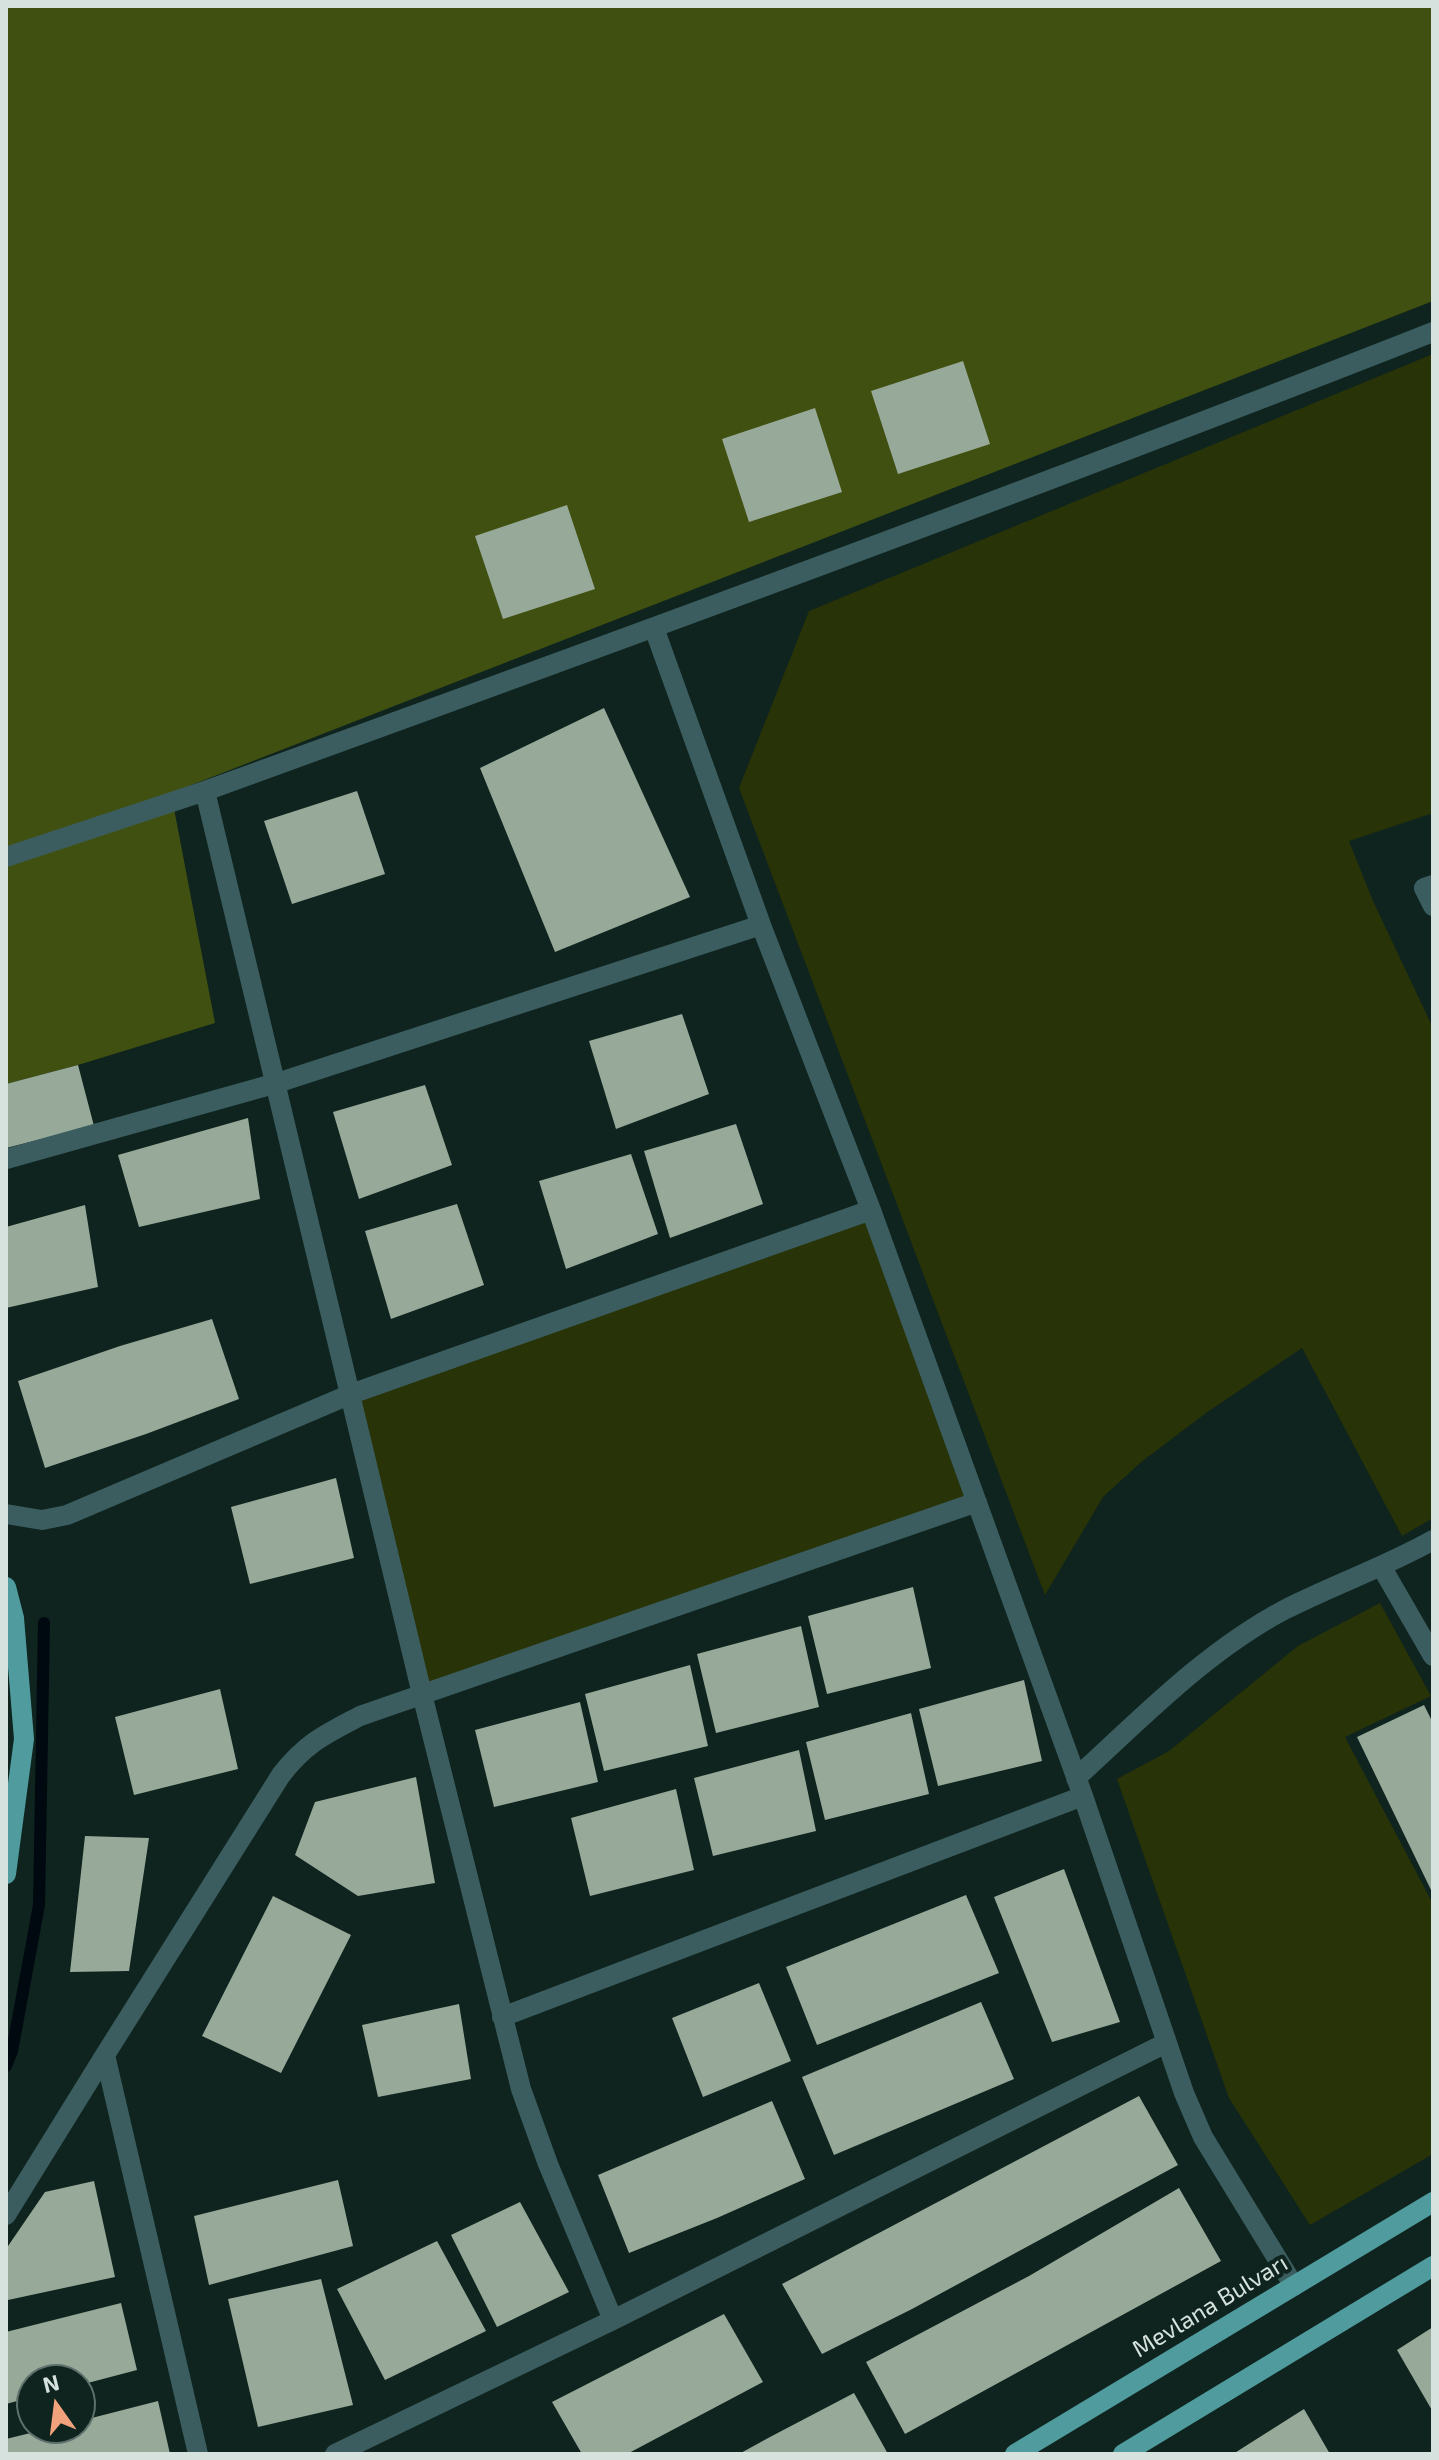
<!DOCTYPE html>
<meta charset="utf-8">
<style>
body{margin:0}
#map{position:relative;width:1439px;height:2460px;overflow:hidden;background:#0f241e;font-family:"Exo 2",sans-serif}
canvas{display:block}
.frame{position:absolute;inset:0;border:8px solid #d5e2de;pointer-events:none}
.north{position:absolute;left:16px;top:2364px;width:80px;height:80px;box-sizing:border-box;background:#0f241e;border:2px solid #5e706b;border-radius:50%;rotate:346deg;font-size:22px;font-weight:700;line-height:32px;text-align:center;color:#d5e2de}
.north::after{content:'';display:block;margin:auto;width:28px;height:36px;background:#f1a17c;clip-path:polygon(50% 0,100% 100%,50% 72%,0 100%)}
</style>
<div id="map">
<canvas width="1439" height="2460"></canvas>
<div class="frame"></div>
<div class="north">N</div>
</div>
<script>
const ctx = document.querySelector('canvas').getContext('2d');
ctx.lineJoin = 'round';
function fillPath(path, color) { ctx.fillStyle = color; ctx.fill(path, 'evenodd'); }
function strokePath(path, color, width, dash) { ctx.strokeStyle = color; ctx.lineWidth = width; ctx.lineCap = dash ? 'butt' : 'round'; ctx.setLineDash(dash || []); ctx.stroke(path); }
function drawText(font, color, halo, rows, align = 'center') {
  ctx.font = font + ' "Exo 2",sans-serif'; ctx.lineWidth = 8; ctx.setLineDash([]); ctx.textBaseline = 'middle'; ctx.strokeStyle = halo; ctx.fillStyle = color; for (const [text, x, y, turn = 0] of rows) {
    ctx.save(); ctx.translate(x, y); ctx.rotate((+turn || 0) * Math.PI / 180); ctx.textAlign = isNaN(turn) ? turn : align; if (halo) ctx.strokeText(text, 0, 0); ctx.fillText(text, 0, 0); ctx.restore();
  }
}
const green = new Path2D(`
 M1433,354V813L1349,841L1373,901L1433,1028V1518L1402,1536L1302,1348L1206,1413L1140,1463L1103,1497L1045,1595L739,788L809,611Z
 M871,1210L977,1502L422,1694L351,1394Z
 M1380,1603L1431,1696L1345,1737L1433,1904V2154L1310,2225L1229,2098L1117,1779L1169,1751L1298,1646Z`);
const forest = new Path2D(`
 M6,6H1433V301L171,793L215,1023L78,1065L6,1084Z`);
const stream = new Path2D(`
 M6,2066L12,2051L39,1905L44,1623`);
const building = new Path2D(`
 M963,361L990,444L898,474L871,391Z
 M815,408L842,492L749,522L722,439Z
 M567,505L595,589L503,619L475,536Z
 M604,708L690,897L555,952L480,768Z
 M357,791L385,874L292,904L264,821Z
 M682,1014L709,1094L616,1129L589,1041Z
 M78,1065L94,1126L6,1148V1084Z
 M425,1085L452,1165L359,1199L333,1112Z
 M248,1118L260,1199L139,1227L118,1155Z
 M736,1124L763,1204L670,1238L644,1151Z
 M631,1154L658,1234L566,1269L539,1181Z
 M457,1204L484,1285L391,1319L365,1231Z
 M85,1205L98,1287L6,1308V1227Z
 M212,1319L239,1399L146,1434L45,1468L18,1381L120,1346Z
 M336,1478L354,1558L250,1584L231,1507Z
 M913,1587L931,1668L827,1694L808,1616Z
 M801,1626L819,1707L716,1733L697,1654Z
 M690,1665L708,1746L604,1771L585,1694Z
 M1024,1680L1042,1761L938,1786L919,1709Z
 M220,1689L238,1769L134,1795L115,1717Z
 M580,1702L598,1782L494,1807L475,1730Z
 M1424,1705L1433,1723V1889L1431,1890L1357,1737Z
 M911,1713L929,1794L825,1820L806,1742Z
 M799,1750L816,1831L713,1856L694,1778Z
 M416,1777L435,1883L358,1896L295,1855L315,1802Z
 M676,1789L694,1870L590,1896L571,1818Z
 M85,1836L149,1838L129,1971L70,1972Z
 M1064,1869L1120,2022L1052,2042L994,1897Z
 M966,1895L999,1973L817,2045L786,1967Z
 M273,1896L351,1935L281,2073L202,2036Z
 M759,1983L791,2061L703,2097L672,2018Z
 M981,2002L1014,2079L834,2155L802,2077Z
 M459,2004L471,2079L378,2097L362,2025Z
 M1139,2096L1178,2165L912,2309L822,2354L782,2284Z
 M772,2101L805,2179L717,2218L629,2253L598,2175Z
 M338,2180L353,2246L209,2285L194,2216Z
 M94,2181L115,2277L8,2300L6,2249L45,2192Z
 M1179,2188L1221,2261L905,2434L866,2362L1029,2276Z
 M520,2202L569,2292L497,2327L451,2235Z
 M437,2241L486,2331L385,2380L337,2289Z
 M321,2279L353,2405L258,2427L228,2299Z
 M121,2303L137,2370L80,2385V2380H32V2397L6,2404V2332Z
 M724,2314L763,2382L627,2454H582L552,2402Z
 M1433,2327V2412L1397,2350Z
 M854,2393L888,2454H739L770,2437Z
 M158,2401L170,2454H6V2439L51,2428H80V2421Z
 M1304,2409L1330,2454H1233Z`);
const minor = new Path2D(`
 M654,628L761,925
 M6,857L205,791
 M1433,885L1424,888L1433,906
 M6,1159L277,1083L761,925L871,1210L1083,1796L1184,2093L1203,2137L1294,2286
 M6,1514L42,1520L67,1515L351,1394L871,1210
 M1381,1566L1433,1656
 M1076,1778C1142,1718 1205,1652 1284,1610C1333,1585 1385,1567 1433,1540
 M502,2017L1083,1796
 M6,2215L105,2055
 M613,2320L548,2164L521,2089L422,1694L205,791C616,642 1026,492 1433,332
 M198,2454L105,2055L281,1775C306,1743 324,1735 360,1716L977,1502
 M335,2454L613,2320L1166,2043`);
const major = new Path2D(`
 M6,1587L14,1618L24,1739L6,1874
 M1015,2454L1433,2202
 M1123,2454L1433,2266`);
const streetNames = [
 ["Mevlana Bulvarı",1210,2306,-31]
];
fillPath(green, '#283307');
fillPath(forest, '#405011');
strokePath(stream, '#000810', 12);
fillPath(building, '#97a999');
strokePath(minor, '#3b5d5f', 20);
strokePath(major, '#509b9e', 20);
drawText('24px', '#d5e2de', '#0f241e', streetNames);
</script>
